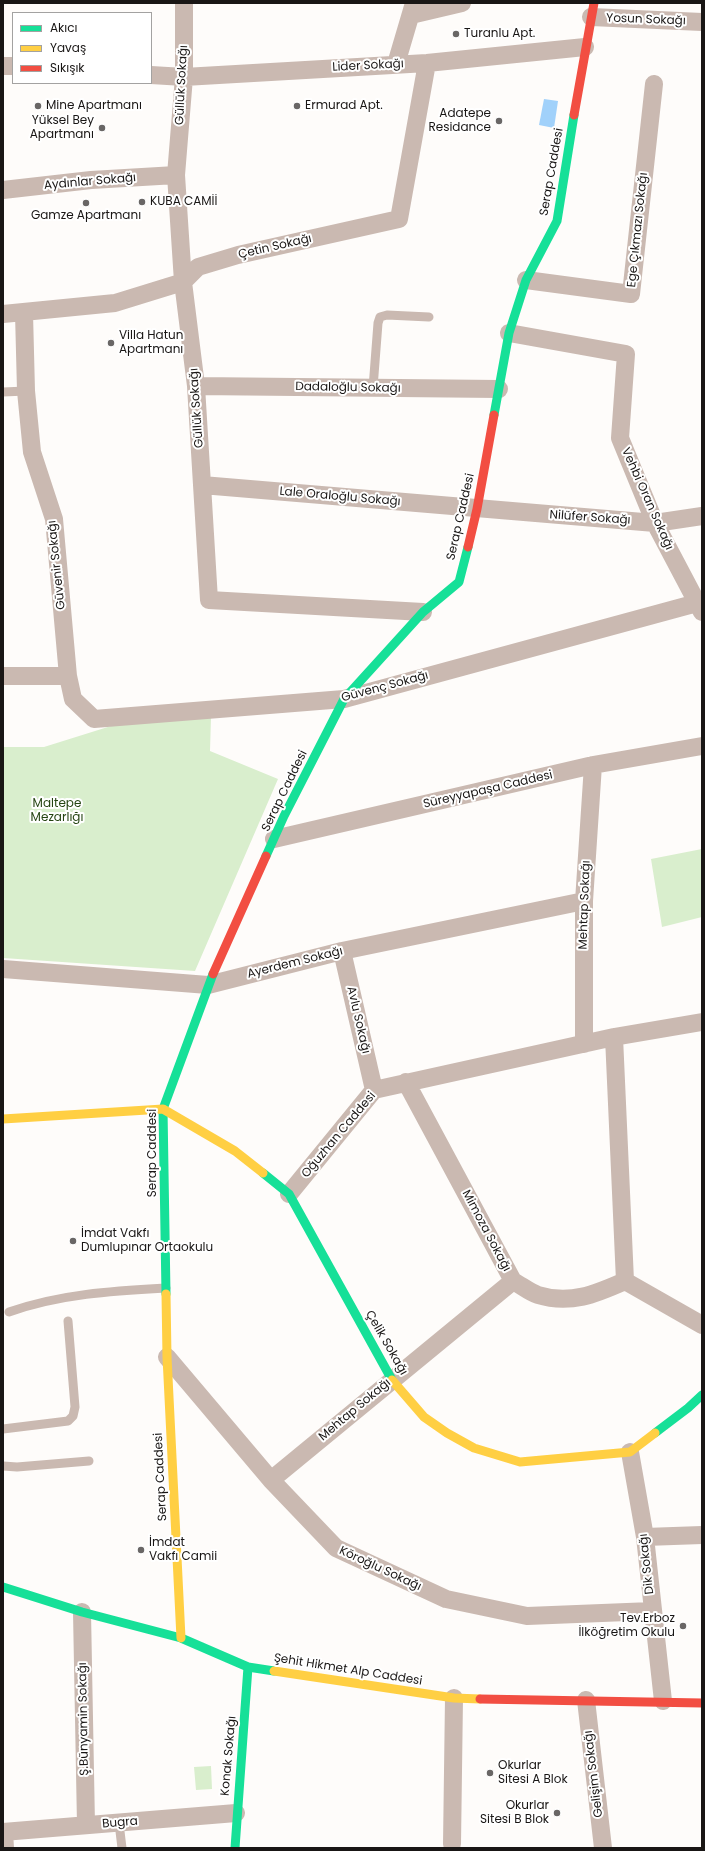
<!DOCTYPE html>
<meta charset="utf-8">
<style>
body{margin:0}
#map{position:relative;width:705px;height:1851px;overflow:hidden;background:#fefcfa;font-family:Poppins,sans-serif}
canvas{display:block}
.frame{position:absolute;inset:0;border:4px solid #191615;pointer-events:none}
.legend{position:absolute;left:12px;top:12px;width:140px;height:72px;box-sizing:border-box;background:#fff;border:1px solid #a3a2a1;margin:0;padding:5px 7px;list-style:none;font-size:12px;color:#191615}
.legend li{display:flex;align-items:center;gap:8px;height:20px}
.legend b{width:20px;border:1px solid #a3a2a1}
</style>
<div id="map">
<canvas width="705" height="1851"></canvas>
<div class="frame"></div>
<ul class="legend">
<li><b style="height:5px;background:#16e098"></b>Akıcı</li>
<li><b style="height:5px;background:#ffcf43"></b>Yavaş</li>
<li><b style="height:5px;background:#f24e42"></b>Sıkışık</li>
</ul>
</div>
<script>
const ctx = document.querySelector('canvas').getContext('2d');
ctx.lineJoin = 'round';
function fillPath(path, color) { ctx.fillStyle = color; ctx.fill(path, 'evenodd'); }
function strokePath(path, color, width, dash) { ctx.strokeStyle = color; ctx.lineWidth = width; ctx.lineCap = dash ? 'butt' : 'round'; ctx.setLineDash(dash || []); ctx.stroke(path); }
function drawText(font, color, halo, rows, align = 'center') {
  ctx.font = font + ' Poppins,sans-serif'; ctx.lineWidth = 4; ctx.setLineDash([]); ctx.textBaseline = 'middle'; ctx.strokeStyle = halo; ctx.fillStyle = color; for (const [text, x, y, turn = 0] of rows) {
    ctx.save(); ctx.translate(x, y); ctx.rotate((+turn || 0) * Math.PI / 180); ctx.textAlign = isNaN(turn) ? turn : align; if (halo) ctx.strokeText(text, 0, 0); ctx.fillText(text, 0, 0); ctx.restore();
  }
}
const green = new Path2D(`
 M211,717L210,751L278,779L195,971L3,958V747H44L111,726Z
 M702,849V917L662,927L651,859Z
 M211,1766L212,1789L196,1790L194,1767Z`);
const water = new Path2D(`
 M544,99L558,101L554,128L539,125Z`);
const lane = new Path2D(`
 M373,388L378,323L380,317L387,315L429,317
 M3,392L26,391
 M9,1312C60,1294 112,1291 166,1288
 M3,1429L68,1421L73,1416L75,1407L68,1321
 M3,1466L17,1467L89,1461
 M119,1823L122,1848`);
const street = new Path2D(`
 M184,3V77L176,175L183,282L196,386L209,600L423,612
 M411,15L462,3
 M591,17L702,22
 M396,64L414,3
 M3,66H13
 M151,75L184,77L427,63L585,47
 M3,190L91,180L176,175
 M526,280L631,294L654,84
 M24,313L26,391L32,452L54,519L68,676L73,699L94,719L344,699L697,603
 M3,314L115,303L183,282L198,267L238,255L399,219L427,63
 M509,333L626,354L620,438L655,523L702,612
 M196,386L499,389
 M202,485L655,523L702,516
 M3,676H68
 M274,839L593,765L702,746
 M342,951L374,1090
 M3,969L208,985L342,951L584,901
 M614,1037L625,1281
 M584,1044V901L593,765
 M406,1082L513,1281C521,1285 529,1292 538,1295C570,1305 596,1294 625,1281L702,1325
 M289,1194L374,1090L614,1037L702,1022
 M167,1357L271,1480L336,1548L446,1599L527,1616L652,1611
 M630,1452L645,1537L663,1701
 M271,1480L513,1281
 M645,1537L702,1535
 M82,1612L86,1825
 M586,1700L603,1848
 M3,1832L236,1813
 M4,1832L5,1848
 M452,1844L454,1698`);
const fast = new Path2D(`
 M494,415L509,333L526,280L557,221L574,115
 M266,856L284,816L344,699L423,612L459,582L468,547
 M263,1173L289,1194L392,1380
 M166,1294L163,1109L213,974
 M655,1433L688,1408L702,1395
 M3,1587L82,1612L181,1638L248,1667L274,1671
 M235,1848L248,1667`);
const slow = new Path2D(`
 M3,1119L163,1109L235,1151L263,1173
 M166,1294L167,1357L181,1638
 M392,1380L424,1417L447,1433L474,1448L520,1462L630,1452L655,1433
 M274,1671L454,1698L480,1699`);
const jam = new Path2D(`
 M574,115L594,3
 M468,547L477,509L494,415
 M213,974L266,856
 M480,1699L702,1703`);
const markers = [
 [456,34,4,"#696665"],
 [38,106,4,"#696665"],
 [297,106,4,"#696665"],
 [499,121,4,"#696665"],
 [102,128,4,"#696665"],
 [142,202,4,"#696665"],
 [86,203,4,"#696665"],
 [111,343,4,"#696665"],
 [73,1241,4,"#696665"],
 [141,1550,4,"#696665"],
 [683,1626,4,"#696665"],
 [490,1773,4,"#696665"],
 [557,1813,4,"#696665"]
];
const streetNames = [
 ["Yosun Sokağı",646,20,2],
 ["Lider Sokağı",368,66,-3],
 ["Güllük Sokağı",182,85,-87],
 ["Serap Caddesi",552,172,-80],
 ["Aydınlar Sokağı",90,182,-5],
 ["Ege Çıkmazı Sokağı",638,230,-84],
 ["Çetin Sokağı",275,247,-13],
 ["Dadaloğlu Sokağı",348,388,1],
 ["Güllük Sokağı",197,408,-94],
 ["Lale Oraloğlu Sokağı",340,497,5],
 ["Vehbi Oran Sokağı",647,499,66],
 ["Serap Caddesi",461,517,-77],
 ["Nilüfer Sokağı",590,518,4],
 ["Güvenir Sokağı",57,565,-96],
 ["Güvenç Sokağı",385,687,-15],
 ["Süreyyapaşa Caddesi",488,790,-13],
 ["Serap Caddesi",285,791,-64],
 ["Mehtap Sokağı",585,905,-88],
 ["Ayerdem Sokağı",295,963,-14],
 ["Avlu Sokağı",358,1020,77],
 ["Oğuzhan Caddesi",339,1135,-50],
 ["Serap Caddesi",153,1153,-90],
 ["Mimoza Sokağı",486,1231,62],
 ["Çelik Sokağı",386,1343,60],
 ["Mehtap Sokağı",355,1410,-40],
 ["Serap Caddesi",161,1477,-93],
 ["Dik Sokağı",647,1564,-96],
 ["Köroğlu Sokağı",380,1569,25],
 ["Şehit Hikmet Alp Caddesi",348,1670,9],
 ["Ş.Bünyamin Sokağı",84,1719,-91],
 ["Konak Sokağı",229,1756,-85],
 ["Gelişim Sokağı",594,1774,-97],
 ["Bugra",120,1823,-5]
];
const poiNames = [
 ["Turanlu Apt.",464,34],
 ["Mine Apartmanı",46,106],
 ["Ermurad Apt.",305,106],
 ["Adatepe",491,114,"right"],
 ["Residance",491,128,"right"],
 ["Yüksel Bey",94,121,"right"],
 ["Apartmanı",94,135,"right"],
 ["KUBA CAMİİ",150,202],
 ["Gamze Apartmanı",86,216,"center"],
 ["Villa Hatun",119,336],
 ["Apartmanı",119,350],
 ["İmdat Vakfı",81,1234],
 ["Dumlupınar Ortaokulu",81,1248],
 ["İmdat",149,1543],
 ["Vakfı Camii",149,1557],
 ["Tev.Erboz",675,1619,"right"],
 ["İlköğretim Okulu",675,1633,"right"],
 ["Okurlar",498,1766],
 ["Sitesi A Blok",498,1780],
 ["Okurlar",549,1806,"right"],
 ["Sitesi B Blok",549,1820,"right"]
];
const parkNames = [
 ["Maltepe",57,804],
 ["Mezarlığı",57,818]
];
fillPath(green, '#d9eecd');
fillPath(water, '#a1d1fa');
strokePath(lane, '#cab9b1', 9);
strokePath(street, '#cab9b1', 18);
strokePath(fast, '#16e098', 9);
strokePath(slow, '#ffcf43', 9);
strokePath(jam, '#f24e42', 9);
for (const [x, y, r, color] of markers) { const dot = new Path2D(); dot.arc(x, y, r, 0, 2 * Math.PI); ctx.fillStyle = color; ctx.fill(dot); strokePath(dot, '#fff', 1.5); }
drawText('12px', '#191615', '#fff', streetNames);
drawText('12px', '#191615', '#fff', poiNames, 'left');
drawText('12px', '#254412', '#fff', parkNames);
</script>
